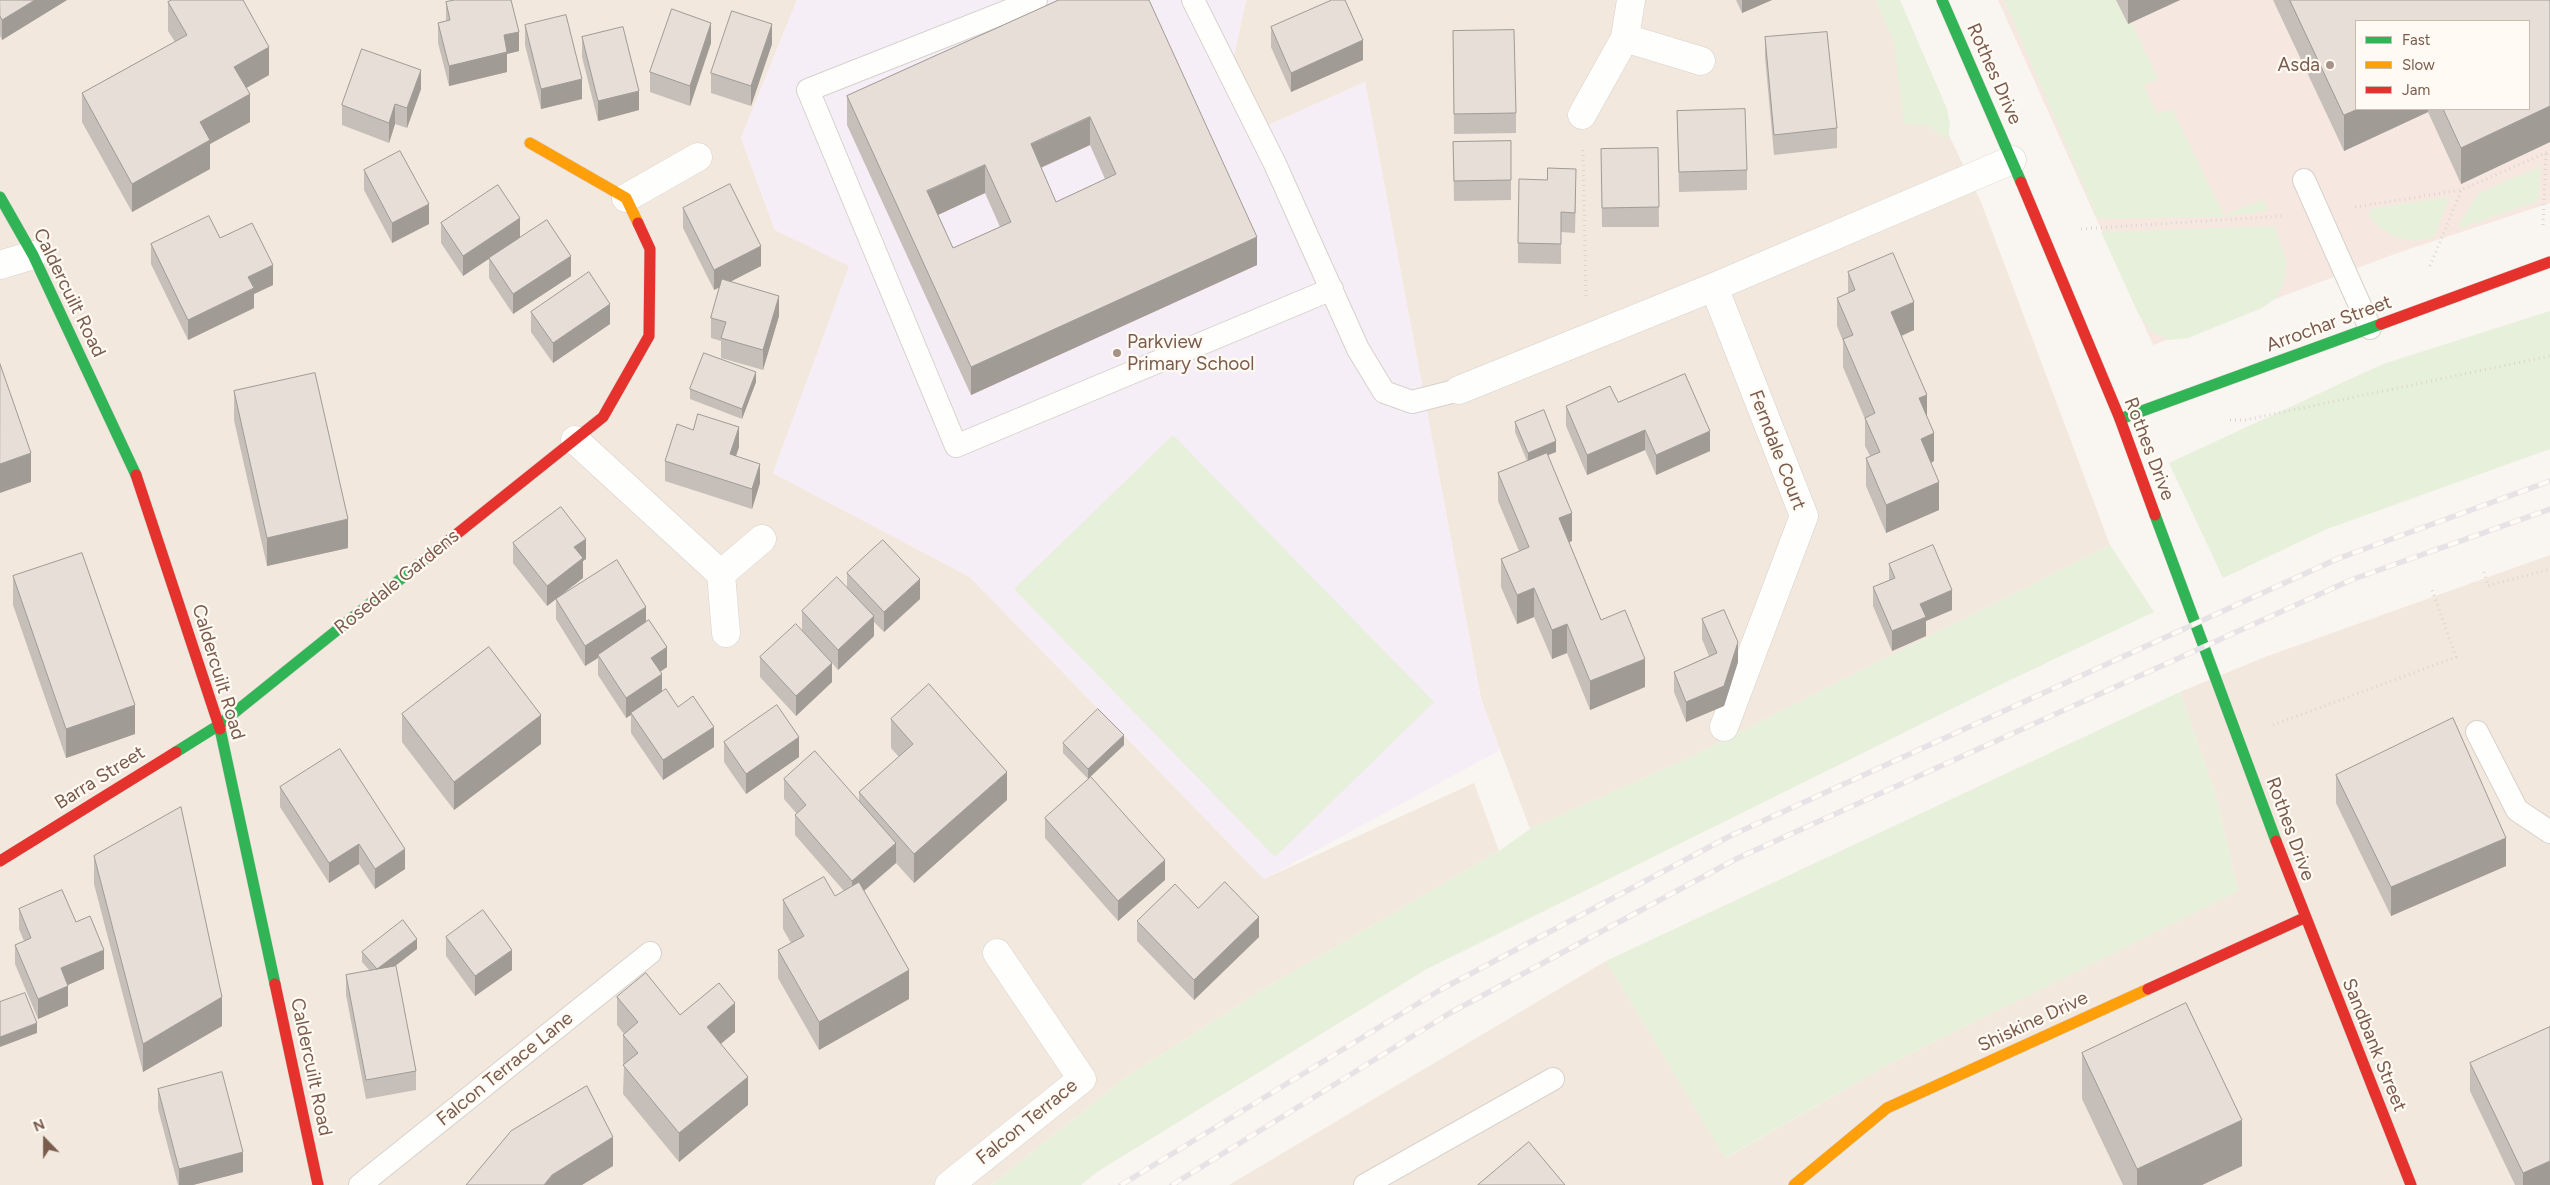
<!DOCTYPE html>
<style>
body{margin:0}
#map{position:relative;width:2550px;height:1185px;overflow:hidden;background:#f9f5f0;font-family:Figtree,sans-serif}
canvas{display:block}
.legend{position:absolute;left:2355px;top:20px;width:175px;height:90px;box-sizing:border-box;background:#fffaf3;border:1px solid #cabbb1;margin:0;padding:6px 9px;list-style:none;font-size:15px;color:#7a5c4d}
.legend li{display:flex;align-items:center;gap:10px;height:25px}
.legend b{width:25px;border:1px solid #cabbb1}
.north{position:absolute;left:20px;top:1115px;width:50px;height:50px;-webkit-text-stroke:4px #fffaf3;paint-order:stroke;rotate:338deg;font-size:14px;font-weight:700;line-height:20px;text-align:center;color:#7a5c4d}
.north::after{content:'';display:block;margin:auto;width:18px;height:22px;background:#7a5c4d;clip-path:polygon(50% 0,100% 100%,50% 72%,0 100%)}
</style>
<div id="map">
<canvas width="2550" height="1185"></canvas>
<ul class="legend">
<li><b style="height:6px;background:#30b455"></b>Fast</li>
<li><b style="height:6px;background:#ff9f0a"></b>Slow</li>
<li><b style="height:6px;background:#e5322d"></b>Jam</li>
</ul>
<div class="north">N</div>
</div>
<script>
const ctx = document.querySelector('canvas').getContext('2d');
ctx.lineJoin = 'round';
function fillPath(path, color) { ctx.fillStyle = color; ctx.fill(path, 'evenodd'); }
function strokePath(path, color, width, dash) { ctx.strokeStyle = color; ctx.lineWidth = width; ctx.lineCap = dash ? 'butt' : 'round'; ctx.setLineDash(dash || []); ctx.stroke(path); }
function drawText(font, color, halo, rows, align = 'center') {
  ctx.font = font + ' Figtree,sans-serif'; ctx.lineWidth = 4.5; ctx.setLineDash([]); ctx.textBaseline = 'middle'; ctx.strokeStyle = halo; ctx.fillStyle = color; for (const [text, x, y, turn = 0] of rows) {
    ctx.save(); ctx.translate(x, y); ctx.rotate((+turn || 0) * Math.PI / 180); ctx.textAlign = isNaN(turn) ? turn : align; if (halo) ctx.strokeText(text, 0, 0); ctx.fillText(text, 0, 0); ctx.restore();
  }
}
const residential = new Path2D(`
 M0,0H797L741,138L775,230L850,266L773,473L970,577L1264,879L1474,783L1499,851L1262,990L1122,1080L991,1185H0Z
 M1246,0H1889L1907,48L1981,202L2110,545L1680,762L1530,829L1481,699L1365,82L1264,127L1231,69Z
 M2550,555V1185H1229L1606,961L1726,1158L1882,1068L2238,891L2216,796L2180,692L2265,657Z`);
const commercial = new Path2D(`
 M1998,0H2550V203L2400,252L2153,345ZM2356,21H2529V109H2356Z`);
const education = new Path2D(`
 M797,0H1246L1231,69L1264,127L1365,82L1481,699L1500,750L1264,879L970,577L773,473L849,266L775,230L741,138Z`);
const green = new Path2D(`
 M1875,0H1900L1947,109L1950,124L1948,139L1926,125L1904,124L1894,41Z
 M2004,0H2121L2158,79L2144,86L2157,114L2172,109L2224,215L2264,199L2268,211L2220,217L2098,219Z
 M2541,166L2538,201L2461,228L2459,224L2479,193Z
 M2450,197L2434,237C2410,247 2380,235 2368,213L2374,208Z
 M2274,226L2287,262L2283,286L2277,297L2262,308L2188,338L2169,340L2151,331L2139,315L2101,232Z
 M2550,311V449L2327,529L2223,578L2169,463L2383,364Z
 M1173,435L1434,702L1275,857L1014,589Z
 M2110,545L2154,612L2006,682L1425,970L1097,1172L1081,1185H991L1122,1080L1262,990L1499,851L1530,829L1680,762Z
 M2180,692L2216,796L2238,891L1882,1068L1725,1158L1606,961Z`);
const path = new Path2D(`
 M1583,150L1586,299
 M2355,207L2461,190L2550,151
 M2543,225L2546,153
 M2081,229L2282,216
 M2430,266L2461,191
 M2230,420H2245L2550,356
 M2484,572L2488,586L2550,569
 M2273,725L2456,657L2432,590`);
const lane = new Path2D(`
 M1036,0L808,90L956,446L1332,289
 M1193,0L1275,164L1358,349L1384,392L1412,402L1459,390
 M2304,180L2370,328
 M2477,732L2517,810L2550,832
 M360,1185L650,953
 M1365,1185L1553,1079`);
const street = new Path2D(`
 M1625,38L1701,61
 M1582,115L1625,38L1631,0
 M626,198L698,157
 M0,265L33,255
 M1714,287L1804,516L1724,727
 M1459,390L1714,287L2012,160
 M575,440L721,574L726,633
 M721,574L762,539
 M949,1185L1082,1079L997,953`);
const fast = new Path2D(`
 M1942,0L2021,182
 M0,197L33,255L136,475
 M2120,419L2381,324
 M2155,515L2276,841
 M220,729L275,984
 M176,752L219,725L428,557`);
const slow = new Path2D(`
 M530,143L626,198L638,223
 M1794,1185L1887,1108L2148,989`);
const jam = new Path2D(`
 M2021,182L2120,419L2155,515
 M2381,324L2550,262
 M136,475L220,729
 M428,557L603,417L649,336L650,249L638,223
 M2276,841L2411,1185
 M0,861L176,752
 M275,984L318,1185
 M2148,989L2304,918`);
const rail = new Path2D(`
 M1121,1185L1440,990L1730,836L2337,559L2550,481
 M1172,1185L1450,1013L1738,858L2351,580L2550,509`);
const wall = new Path2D(`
 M0,0H67L2,40L0,36Z
 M1059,0L1257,265L971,395L847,125V96ZM1090,145L1105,179L1056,202L1041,168ZM985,193L1000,227L953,248L938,215Z
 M1736,0H1772L1742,13Z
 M2116,0H2180L2128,24Z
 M2273,0H2550V142L2461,184L2428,112L2344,151ZM2356,21H2529V109H2356Z
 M168,2L269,75L246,88L250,122L210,144V169L132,212L82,122V93L175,42L168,31Z
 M446,2L519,51L507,54V72L449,86L438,43V23L446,21Z
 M525,25L582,99L541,109L525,45Z
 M1271,27L1363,60L1291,92L1271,47Z
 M1453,31L1516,113V133L1454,134Z
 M582,37L639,110L598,121L582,57Z
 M1765,37L1837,128V148L1774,155L1765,57Z
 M711,43L690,106L650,92V72Z
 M772,44L751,106L711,93V73Z
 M421,89L407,128L395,124L389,143L342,125V105Z
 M1677,111L1747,170V190L1679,192Z
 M1511,141V200L1454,201L1453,142Z
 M1658,148L1659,227H1602L1601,149Z
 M364,170L429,224L392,243L364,190Z
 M1576,189L1575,233L1561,232V264L1518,263V243Z
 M683,208L761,266L730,282L779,316L763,370L721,358V341L711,338V318L720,287L714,290L683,228Z
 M441,223L520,237L571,276L513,314L489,278V259L463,276L441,243Z
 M220,238L273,285L254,294V308L188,340L151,264V244Z
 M1848,272L1914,330L1902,336L1927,417L1934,461L1931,463L1939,510L1886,533L1866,486V458L1870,456L1865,446V419L1843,367V341L1837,326V298L1848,293Z
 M531,312L610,324L553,363L531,332Z
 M756,382L742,419L690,399V389Z
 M234,391L348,548L267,566L234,420Z
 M1618,402L1710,451L1656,475L1645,450L1587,475L1566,426V406Z
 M1515,422L1556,452L1548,455L1572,541L1569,542L1601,620L1645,687L1590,710L1567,653L1552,659L1534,617L1517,624L1501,587V559L1519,551L1498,501V473L1527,461L1515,432Z
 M739,447L736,456L760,483L752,509L665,481V461Z
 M513,543L586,559L583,561V578L547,606L513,563Z
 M1889,564L1952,610L1926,621V636L1892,651L1873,606V587L1889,580Z
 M847,573L920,599L884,632L874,622V636L838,670L832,663V682L796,716L760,677V657L802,630V611L847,588Z
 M13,576L135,734L66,758L13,605Z
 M556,599L646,622L667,667L660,672L662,692L678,707L714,747L663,780L631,733V715L626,718L598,675V658L585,666L556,619Z
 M1702,619L1738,662L1724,706L1686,722L1674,692V672L1709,656L1702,639Z
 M402,714L541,744L454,810L402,742Z
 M891,719L1007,800L914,883L896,863L864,891L909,999L819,1050L778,978V950L791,943L783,929V900L835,896L844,891L795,835V815L797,814L784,799V779L859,801V792L899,757L891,748Z
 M724,742L799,757L746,794L724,762Z
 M1063,743L1124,745L1088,779L1063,753Z
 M2336,775L2506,866L2391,916L2336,803Z
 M280,787L405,869L375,889L359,864L329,883L280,807Z
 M1045,818L1165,880L1118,921L1045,838Z
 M94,856L222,1026L143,1072L94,884Z
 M1198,908L1259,937L1194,1000L1137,941V921Z
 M19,909L76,922L104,969L68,985V1006L38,1019L15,964V945L24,941L19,929Z
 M446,937L512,970L475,996L446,956Z
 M417,949L394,967L416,1071V1090L366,1099L346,995V975L370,971L362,962V952Z
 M617,997L680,1015L735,1032L721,1044L748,1105L679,1162L623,1094L624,1065L623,1063V1035L624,1034L617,1025Z
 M2082,1053L2242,1166L2202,1185H2123L2082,1099Z
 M2470,1063L2550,1185H2515L2470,1091Z
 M158,1089L243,1172L193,1185H178L158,1109Z`);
const shadedWall = new Path2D(`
 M35,0H67L2,40V20Z
 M1742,0H1772L1742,13Z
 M2128,0H2180L2128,24Z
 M711,23V43L690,106V86Z
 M772,24V44L751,106V86Z
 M519,32V51L507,54V72L449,86V66L504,35Z
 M1363,40V60L1291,92V73Z
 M269,47V75L234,95V67Z
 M421,70V89L407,128V108Z
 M582,79V99L541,109V89Z
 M639,91V110L598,121V101Z
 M250,94V122L210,144V169L132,212V184L200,122Z
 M395,104V124L389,143V123Z
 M2550,106V142L2461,184V148Z
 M2358,109H2428V112L2344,151V115Z
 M1090,117V145L1031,172V144Z
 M985,165V193L927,220V191Z
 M429,204V224L392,243V223Z
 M520,218V238L463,276V256Z
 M1257,237V265L971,395V367Z
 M761,246V266L714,290V270Z
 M571,256V276L513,314V294Z
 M273,265V285L254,294V308L188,340V320L248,277Z
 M779,296V316L763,370V350Z
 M1914,302V330L1891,340V312Z
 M610,304V324L553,363V343Z
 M756,372V382L742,419V409Z
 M1927,395V423L1919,398Z
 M739,427V447L730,474V454Z
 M1645,430V450L1587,475V455Z
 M1710,431V451L1656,475V455Z
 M1934,433V461L1921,468V439Z
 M1556,441V452L1528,463V453Z
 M31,453V482L0,493V464Z
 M760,464V483L752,509V489Z
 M1939,482V510L1886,533V505Z
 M1572,513V541L1559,546V518Z
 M348,519V548L267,566V538Z
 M586,539V559L583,561V578L547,606V586L574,547Z
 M920,579V599L884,632V612Z
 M1534,588V617L1517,624V595Z
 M1952,590V610L1926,621V636L1892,651V631L1920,604Z
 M646,607V627L598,655V658L585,666V646Z
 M874,616V636L838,670V650Z
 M1567,624V653L1552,659V630Z
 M1738,642V662L1724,706L1686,722V702Z
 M667,647V667L651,678V658Z
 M1645,659V687L1590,710V681Z
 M832,663V682L796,716V696Z
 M662,674V694L631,713V715L626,718V698Z
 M135,705V734L66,758V729Z
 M541,715V744L454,810V782Z
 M714,727V747L663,780V760Z
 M1124,735V745L1088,779V769Z
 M799,737V757L746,794V774Z
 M1007,772V800L914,883V854Z
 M2506,838V866L2391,916V887Z
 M896,843V863L852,901V881Z
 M359,844V864L329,883V863Z
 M405,849V869L375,889V869Z
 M1165,860V880L1118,921V901Z
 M1259,917V937L1194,1000V980Z
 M417,939V949L377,980V969Z
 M104,950V969L61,988V968Z
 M512,950V970L475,996V976Z
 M909,970V999L819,1050V1022Z
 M68,986V1006L38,1019V999Z
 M222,997V1026L143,1072V1044Z
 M735,1003V1032L707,1055V1027Z
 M37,1023V1033L0,1047V1037Z
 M748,1077V1105L679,1162V1133Z
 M2242,1120V1166L2202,1185H2137V1169Z
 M613,1137V1166L582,1185H544L552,1175Z
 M243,1152V1172L193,1185H179V1169Z
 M2550,1161V1185H2523V1173Z`);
const building = new Path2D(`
 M0,0H35L2,20L0,16Z
 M172,0H243L269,47L234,67L250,94L200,122L210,140L132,184L82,93L187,35L168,2Z
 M455,0H511L519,32L504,35L507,52L449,66L438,23L450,20L446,2Z
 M1059,0H1149L1257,237L971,367L847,96ZM1090,117L1116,174L1056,202L1031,144ZM985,165L1011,222L953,248L927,191Z
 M1332,0H1345L1363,40L1291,73L1271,27Z
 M2290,0H2550V106L2461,148L2443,109H2529V21H2356V109H2358L2344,115Z
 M672,9L711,23L690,86L650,72Z
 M732,11L772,24L751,86L711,73Z
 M566,15L582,79L541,89L525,25Z
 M623,27L639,91L598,101L582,37Z
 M1514,30L1516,113L1454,114L1453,31Z
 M1827,32L1837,128L1774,135L1765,37Z
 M362,49L421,70L407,108L395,104L389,123L342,105Z
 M1745,109L1747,170L1679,172L1677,111Z
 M1511,141V180L1454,181L1453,142Z
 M1658,148L1659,207L1602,208L1601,149Z
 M400,151L429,204L392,223L364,170Z
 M1548,168L1576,169L1575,213L1561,212V244L1518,243L1519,179L1547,180Z
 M730,184L761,246L714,270L683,208Z
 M498,185L520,218L463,256L441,223Z
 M209,216L220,238L252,223L273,265L248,277L254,288L188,320L151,244Z
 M547,220L571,256L513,294L489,258Z
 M1893,253L1914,302L1891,312L1927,395L1919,398L1934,433L1921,439L1939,482L1886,505L1866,458L1880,452L1865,418L1875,413L1843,339L1853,335L1837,298L1855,290L1848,272Z
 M589,272L610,304L553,343L531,312Z
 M722,279L779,296L763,350L721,338L726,322L711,318Z
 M704,353L756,372L742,409L690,389Z
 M0,364L31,453L0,464Z
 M315,373L348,519L267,538L234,391Z
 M1685,374L1710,431L1656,455L1645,430L1587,455L1566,406L1610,386L1618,402Z
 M1544,410L1556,441L1528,453L1515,422Z
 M698,414L739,427L730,454L760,464L752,489L665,461L677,424L693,430Z
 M1547,453L1572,513L1559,518L1601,620L1625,610L1645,659L1590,681L1567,624L1552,630L1534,588L1517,595L1501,559L1529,547L1498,473Z
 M561,507L586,539L574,547L583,558L547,586L513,543Z
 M883,540L920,579L884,612L847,573Z
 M1933,545L1952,590L1920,604L1926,617L1892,631L1873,587L1895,578L1889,564Z
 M82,553L135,705L66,729L13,576Z
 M617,560L646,607L585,646L556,599Z
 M837,577L874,616L838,650L802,611Z
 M1724,610L1738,642L1724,686L1686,702L1674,672L1717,653L1702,619Z
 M649,620L667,647L651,658L662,674L626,698L598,655Z
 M796,624L832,663L796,696L760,657Z
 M489,647L541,715L454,782L402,714Z
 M929,684L1007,772L914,854L859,792L913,744L891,719Z
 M666,689L678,707L693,696L714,727L663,760L631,713Z
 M777,705L799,737L746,774L724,742Z
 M1098,709L1124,735L1088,769L1063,743Z
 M2453,718L2506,838L2391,887L2336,775Z
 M340,749L405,849L375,869L359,844L329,863L280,787Z
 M815,751L896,843L852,881L795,815L806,805L784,779Z
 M1091,777L1165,860L1118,901L1045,818Z
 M181,807L222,997L143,1044L94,856Z
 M824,877L835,896L859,882L909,970L819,1022L778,950L804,936L783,900Z
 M1225,882L1259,917L1194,980L1137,921L1175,884L1198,908Z
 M62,890L76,922L90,916L104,950L61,968L68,986L38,999L15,945L31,938L19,909Z
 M483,910L512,950L475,976L446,937Z
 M403,920L417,939L377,969L362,952Z
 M396,966L416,1071L366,1080L346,975Z
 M646,973L680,1015L719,983L735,1003L707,1027L748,1077L679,1133L623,1065L638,1053L623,1035L638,1022L617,997Z
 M25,993L37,1023L0,1037V1002Z
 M2186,1003L2242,1120L2137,1169L2082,1053Z
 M2550,1027V1161L2523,1173L2470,1063Z
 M222,1072L243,1152L179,1169L158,1089Z
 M587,1086L613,1137L552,1175L544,1185H466L511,1131Z
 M1529,1142L1565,1185H1478Z`);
const markers = [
 [2330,65,5,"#a69286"],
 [1117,353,5,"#a69286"]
];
const poiNames = [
 ["Asda",2320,65],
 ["Parkview",1127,342,"left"],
 ["Primary School",1127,364,"left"]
];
const streetNames = [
 ["Rothes Drive",1994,74,66],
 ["Caldercuilt Road",69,293,64],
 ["Arrochar Street",2329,324,-20],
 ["Rothes Drive",2149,449,69],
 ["Ferndale Court",1777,450,69],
 ["Rosedale Gardens",397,582,-39],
 ["Caldercuilt Road",218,672,73],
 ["Barra Street",100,778,-32],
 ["Rothes Drive",2290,829,70],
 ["Shiskine Drive",2033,1022,-25],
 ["Sandbank Street",2374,1045,68],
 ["Caldercuilt Road",311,1067,78],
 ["Falcon Terrace Lane",505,1069,-39],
 ["Falcon Terrace",1027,1122,-39]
];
fillPath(residential, '#f2e8de');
fillPath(commercial, '#f6e8e1');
fillPath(education, '#f6eef6');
fillPath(green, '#e7f0db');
strokePath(lane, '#d7d1cb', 24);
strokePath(street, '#d7d1cb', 29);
strokePath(fast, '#d9d2cb', 12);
strokePath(slow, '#d9d2cb', 12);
strokePath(jam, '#d9d2cb', 12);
strokePath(path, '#dcd5d0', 3, [1, 4]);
strokePath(lane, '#fefefd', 22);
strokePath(street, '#fefefd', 28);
strokePath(fast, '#30b455', 11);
strokePath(slow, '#ff9f0a', 11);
strokePath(jam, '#e5322d', 11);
strokePath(rail, '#e6e3e7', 5.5);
strokePath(rail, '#fffaf3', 4, [11]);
fillPath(wall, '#c6bfb9');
fillPath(shadedWall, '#a19b96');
fillPath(building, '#e6ded7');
strokePath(building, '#a19b96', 1);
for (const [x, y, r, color] of markers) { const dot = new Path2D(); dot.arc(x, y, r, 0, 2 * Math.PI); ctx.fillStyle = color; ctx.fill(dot); strokePath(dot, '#fffaf3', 2); }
drawText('19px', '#7a5c4d', '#fffaf3', poiNames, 'right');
drawText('19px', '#7a5c4d', '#fffaf3', streetNames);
</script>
